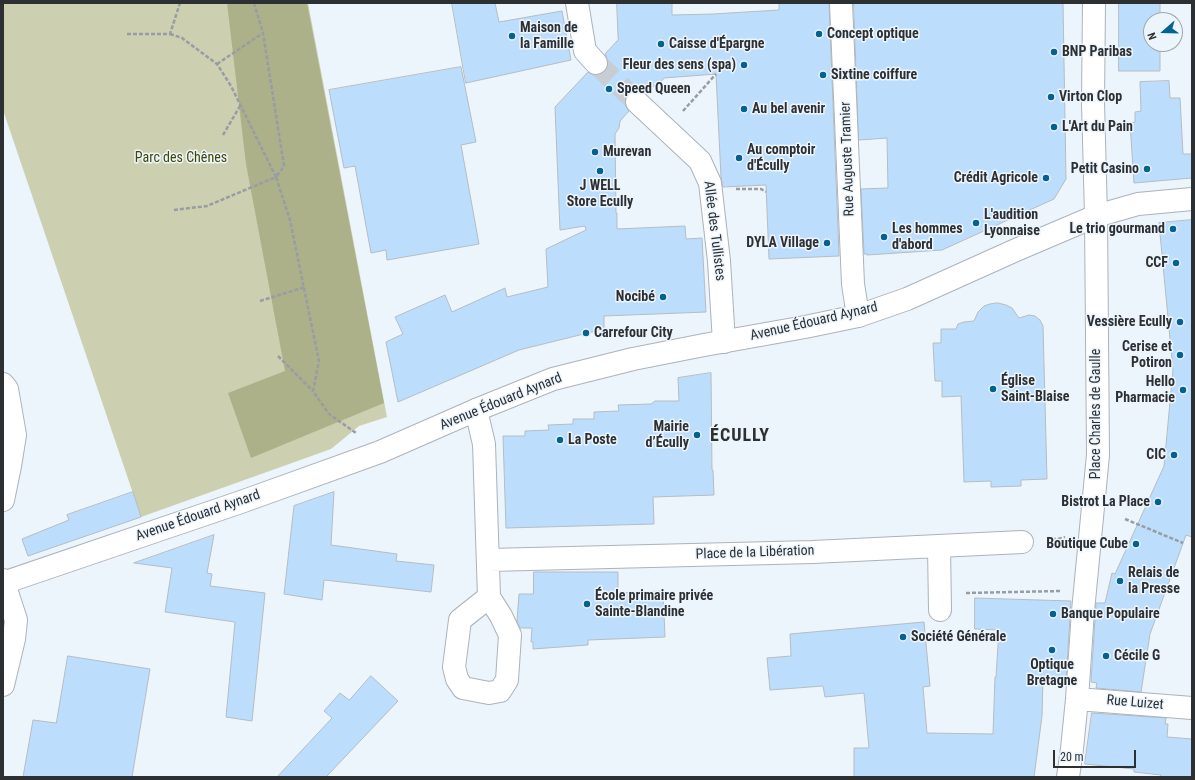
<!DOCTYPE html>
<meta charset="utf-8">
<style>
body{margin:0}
#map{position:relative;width:1195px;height:780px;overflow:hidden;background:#ecf4fc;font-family:"Roboto Condensed",sans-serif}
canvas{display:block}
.frame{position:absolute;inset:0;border:4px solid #2d3033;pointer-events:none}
.north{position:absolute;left:1143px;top:12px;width:40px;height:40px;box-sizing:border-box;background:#ecf4fc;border:1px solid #a0a6ac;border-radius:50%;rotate:250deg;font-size:11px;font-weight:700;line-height:16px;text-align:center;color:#2d3033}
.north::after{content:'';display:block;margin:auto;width:14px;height:18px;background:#046292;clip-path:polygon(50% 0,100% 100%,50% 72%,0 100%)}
.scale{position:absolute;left:1053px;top:750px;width:83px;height:18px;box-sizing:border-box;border:2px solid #2d3033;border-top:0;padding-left:5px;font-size:12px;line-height:14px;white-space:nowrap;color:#2d3033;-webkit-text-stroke:3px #ecf4fc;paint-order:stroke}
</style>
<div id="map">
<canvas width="1195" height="780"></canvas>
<div class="frame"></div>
<div class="north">N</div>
<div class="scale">20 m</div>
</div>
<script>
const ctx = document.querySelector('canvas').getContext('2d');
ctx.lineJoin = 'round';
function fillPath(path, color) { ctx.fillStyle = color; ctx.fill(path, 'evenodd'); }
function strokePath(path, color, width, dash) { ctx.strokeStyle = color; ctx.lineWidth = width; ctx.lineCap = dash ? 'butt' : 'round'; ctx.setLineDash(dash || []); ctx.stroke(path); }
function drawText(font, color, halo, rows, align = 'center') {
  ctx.font = font + ' "Roboto Condensed",sans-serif'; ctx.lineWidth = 3; ctx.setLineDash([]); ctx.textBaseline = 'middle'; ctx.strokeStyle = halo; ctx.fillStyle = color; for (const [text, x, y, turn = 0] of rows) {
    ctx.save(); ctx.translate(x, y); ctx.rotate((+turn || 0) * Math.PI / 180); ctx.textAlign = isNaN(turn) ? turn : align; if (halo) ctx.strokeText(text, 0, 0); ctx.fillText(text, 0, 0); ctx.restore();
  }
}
const green = new Path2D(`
 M3,3H308L387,417L359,426L331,449L141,517L3,110Z`);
const forest = new Path2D(`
 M227,3H307L384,403L251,458L228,393L285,371L246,164Z`);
const building = new Path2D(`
 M452,3H495L499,22L562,11L571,60L466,83Z
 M617,3H672V15L713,14L779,10V3H829L839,256L769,259L766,185L723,187L721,177L716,74L664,78L659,84L651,87L646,93L640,90H634L628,93L625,99V105L629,111L620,121L619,128L615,134L616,213H617V229L685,226L686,239L702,238L706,312L604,316V329L519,350L398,402L386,342L403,334L395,317L445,295L452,312L505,288L507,297L548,287L546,249L586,230L585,226L560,230L555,107L588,72L593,75H599L604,72L608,67V61L605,54L618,40Z
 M854,3H1063L1066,179L1054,199L942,250L867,255V254H864L861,189L888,188L887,138L859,140Z
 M1119,3H1160V20H1151V44H1160V71H1119Z
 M461,67L476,142L461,145L479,244L387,260L386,250L371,253L355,166L344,168L329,90Z
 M1169,81L1170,98H1180L1183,154H1192V178L1134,183L1130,123L1135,122V112L1141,111L1140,82Z
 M1192,220V537L1186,535L1150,634L1141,692L1096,688L1097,683L1091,682L1096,603H1105L1112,573L1115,574L1164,466L1173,370L1159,223Z
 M998,303L1006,305L1012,308L1019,318L1029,315L1035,316L1040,320L1043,326L1047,479L1021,480V486L991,487V481L964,482L961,396L942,397V381H935L933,343H941V329H956L958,324L964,322L974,321L978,312L984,306L990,304Z
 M711,373L712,470H713L714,495L653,497L654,524L506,528L503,436H525V431L549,430L548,425L573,424V419H594V412L619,411L618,405L651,404L655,401H679L678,378Z
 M133,492L141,517L28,556L22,539L69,520L67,515Z
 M334,492L331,545L397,554L396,561L434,565L431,592L324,580L322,600L284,594L294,506Z
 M214,535L207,573L212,574L210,586L265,593L252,721L226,717L235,622L165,612L172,568L134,563Z
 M534,572H618V593L663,591L665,637L588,640V645L533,649V642H531L532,628H520L517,621L519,594H533Z
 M975,598L1071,601L1066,681L1043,679L1042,716L1034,777H854V748H869L864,693L825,697L823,686L770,690L767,658L791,656L790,634L924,622L930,686L923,687L927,733L993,734L995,677H996L999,630L975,629Z
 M68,656L150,669L132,777H23L33,720L56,723Z
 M371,676L398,701L326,777H277L332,718L324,711L340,693L349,700Z
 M1092,713L1166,718L1165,724H1168L1167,737L1192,739V777H1160L1161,775L1134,772V769L1085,764Z`);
const minorTunnel = new Path2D(`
 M596,63L637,102`);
const path = new Path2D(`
 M254,3L263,33L284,166L276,177L290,220L319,361L313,391L329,414L356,433
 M127,34H170L180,3
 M170,34L182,38L217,64L231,86L276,177L207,206L174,210
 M217,64L263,33
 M683,111L716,74
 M223,135L240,106
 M736,189H761L766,192
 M260,301L305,287
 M278,356L313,391
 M1125,519L1183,543
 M1046,539H1058L1065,537
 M966,593L1061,591`);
const minor = new Path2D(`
 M577,3L585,51L596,63
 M841,3L853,284L858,316
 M637,102L700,161L710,183L719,261L724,342
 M3,384L7,389L15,435L10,466L3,500
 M476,410L484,444L489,597L501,616L510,635L507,680L500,691L489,693L463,688L457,679L454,667L460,620L489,597
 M939,546L940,610
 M489,560L813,552L1022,542
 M3,580L16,620L14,639L3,685
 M1077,699L1192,708
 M1068,777L1072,749L1077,699L1083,611L1098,455L1096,216`);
const major = new Path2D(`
 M1094,3L1093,102L1096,216
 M3,583L241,502L380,452L476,410L553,379L633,359L704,345L805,327L858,316L907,299L1016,250L1096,216L1138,204L1192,199`);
const markers = [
 [819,34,4,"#046292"],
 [512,36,4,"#046292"],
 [661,44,4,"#046292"],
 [1054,52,4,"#046292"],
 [744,65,4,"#046292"],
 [823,75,4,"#046292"],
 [609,89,4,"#046292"],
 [1051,97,4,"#046292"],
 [744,109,4,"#046292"],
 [1054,127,4,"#046292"],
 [595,152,4,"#046292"],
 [739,158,4,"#046292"],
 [1147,169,4,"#046292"],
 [600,171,4,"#046292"],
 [1046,178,4,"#046292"],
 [976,223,4,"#046292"],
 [1173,229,4,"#046292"],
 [884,237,4,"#046292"],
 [827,243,4,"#046292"],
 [1176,263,4,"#046292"],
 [663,297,4,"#046292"],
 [1180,322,4,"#046292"],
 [586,333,4,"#046292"],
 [1180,355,4,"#046292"],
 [993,389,4,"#046292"],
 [1183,390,4,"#046292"],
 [697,435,4,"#046292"],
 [560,440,4,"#046292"],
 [1174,455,4,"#046292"],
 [1158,502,4,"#046292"],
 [1136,544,4,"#046292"],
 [1120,581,4,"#046292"],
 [587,604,4,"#046292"],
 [1053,614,4,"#046292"],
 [903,637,4,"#046292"],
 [1052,650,4,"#046292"],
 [1106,656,4,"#046292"]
];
const poiNames = [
 ["Maison de",520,28],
 ["la Famille",520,44],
 ["Concept optique",827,34],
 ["Caisse d'Épargne",669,44],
 ["BNP Paribas",1062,52],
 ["Fleur des sens (spa)",736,65,"right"],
 ["Sixtine coiffure",831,75],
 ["Speed Queen",617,89],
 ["Virton Clop",1059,97],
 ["Au bel avenir",752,109],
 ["L'Art du Pain",1062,127],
 ["Au comptoir",747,150],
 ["d'Écully",747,166],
 ["Murevan",603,152],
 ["Petit Casino",1139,169,"right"],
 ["Crédit Agricole",1038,178,"right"],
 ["J WELL",600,186,"center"],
 ["Store Ecully",600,202,"center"],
 ["L'audition",984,215],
 ["Lyonnaise",984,231],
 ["Les hommes",892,229],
 ["d'abord",892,245],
 ["Le trio gourmand",1165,229,"right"],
 ["DYLA Village",819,243,"right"],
 ["CCF",1168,263,"right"],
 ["Nocibé",655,297,"right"],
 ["Vessière Ecully",1172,322,"right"],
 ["Carrefour City",594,333],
 ["Cerise et",1172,347,"right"],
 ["Potiron",1172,363,"right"],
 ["Église",1001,381],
 ["Saint-Blaise",1001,397],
 ["Hello",1175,382,"right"],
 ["Pharmacie",1175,398,"right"],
 ["Mairie",689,427,"right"],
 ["d’Écully",689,443,"right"],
 ["La Poste",568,440],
 ["CIC",1166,455,"right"],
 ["Bistrot La Place",1150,502,"right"],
 ["Boutique Cube",1128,544,"right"],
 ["Relais de",1128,573],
 ["la Presse",1128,589],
 ["École primaire privée",595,596],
 ["Sainte-Blandine",595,612],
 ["Banque Populaire",1061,614],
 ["Société Générale",911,637],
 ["Cécile G",1114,656],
 ["Optique",1052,665,"center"],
 ["Bretagne",1052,681,"center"]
];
const parkNames = [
 ["Parc des Chênes",181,158]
];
const streetNames = [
 ["Rue Auguste Tramier",848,159,-92],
 ["Allée des Tullistes",714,231,83],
 ["Avenue Édouard Aynard",814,322,-13],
 ["Avenue Édouard Aynard",501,402,-22],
 ["Place Charles de Gaulle",1096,414,-90],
 ["Avenue Édouard Aynard",198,516,-19],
 ["Place de la Libération",755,553,-2],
 ["Rue Luizet",1135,703,5]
];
const districtNames = [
 ["ÉCULLY",740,436]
];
fillPath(green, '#ccd0b0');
fillPath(forest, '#acb189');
fillPath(building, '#bcdefc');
strokePath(building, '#b4bcc4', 1);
strokePath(minorTunnel, '#c6cdd4', 22, [22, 11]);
strokePath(minor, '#abb3bb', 24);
strokePath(major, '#abb3bb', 24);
strokePath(path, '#979da3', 2.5, [4, 2]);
strokePath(minor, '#fff', 22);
strokePath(major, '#fff', 22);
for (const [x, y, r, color] of markers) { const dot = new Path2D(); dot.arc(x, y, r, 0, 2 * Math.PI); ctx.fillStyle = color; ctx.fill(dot); strokePath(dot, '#ecf4fc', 1.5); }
drawText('bold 14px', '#2d3033', '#ecf4fc', poiNames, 'left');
drawText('14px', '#424700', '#ecf4fc', parkNames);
drawText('14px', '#2d3033', '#ecf4fc', streetNames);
ctx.letterSpacing = '1px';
drawText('bold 18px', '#2d3033', '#ecf4fc', districtNames);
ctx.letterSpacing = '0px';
</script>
